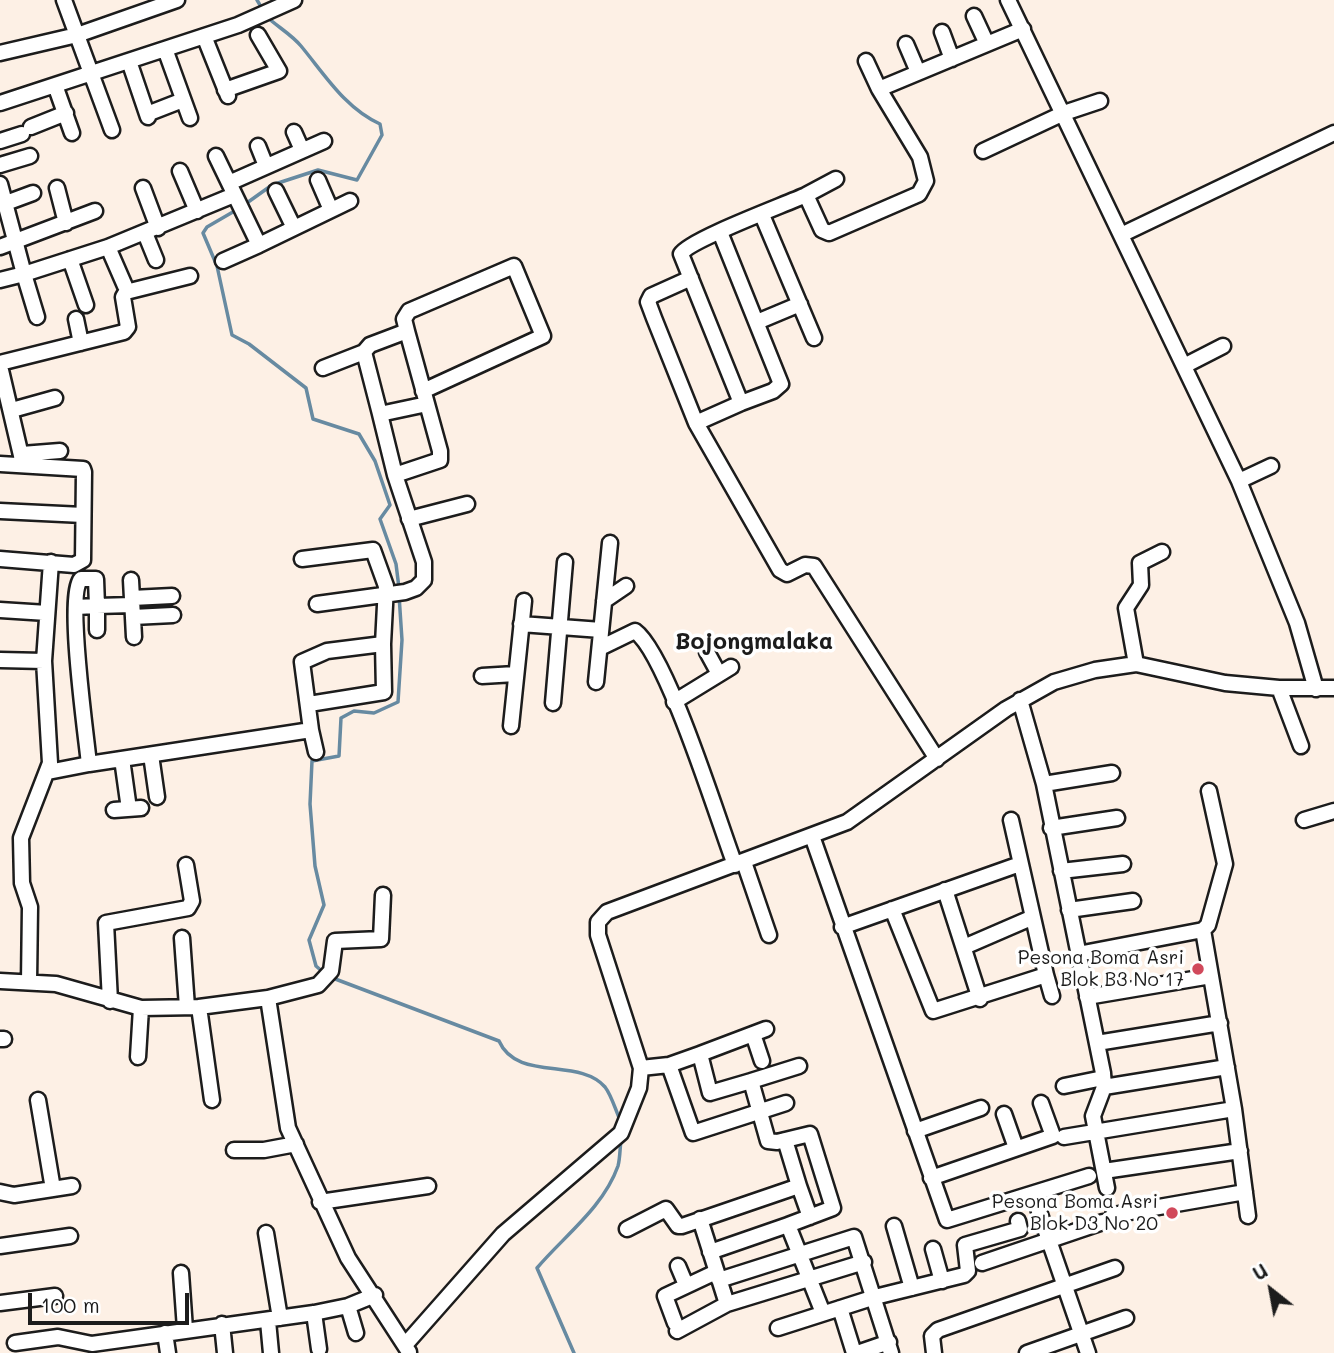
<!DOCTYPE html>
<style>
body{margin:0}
#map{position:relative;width:1334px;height:1353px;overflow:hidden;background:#fdf0e5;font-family:Mali,sans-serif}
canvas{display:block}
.north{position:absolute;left:1236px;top:1255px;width:70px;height:70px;-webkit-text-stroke:5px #fff;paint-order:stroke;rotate:329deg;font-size:19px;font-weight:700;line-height:28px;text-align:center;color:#1c1c1c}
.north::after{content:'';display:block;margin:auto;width:24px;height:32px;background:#1c1c1c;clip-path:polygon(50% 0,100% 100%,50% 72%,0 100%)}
.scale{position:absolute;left:28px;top:1293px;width:161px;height:32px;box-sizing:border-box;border:4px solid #1c1c1c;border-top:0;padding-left:9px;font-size:21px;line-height:24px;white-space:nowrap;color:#1c1c1c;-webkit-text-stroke:5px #fff;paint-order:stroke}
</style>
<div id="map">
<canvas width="1334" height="1353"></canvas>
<div class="north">U</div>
<div class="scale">100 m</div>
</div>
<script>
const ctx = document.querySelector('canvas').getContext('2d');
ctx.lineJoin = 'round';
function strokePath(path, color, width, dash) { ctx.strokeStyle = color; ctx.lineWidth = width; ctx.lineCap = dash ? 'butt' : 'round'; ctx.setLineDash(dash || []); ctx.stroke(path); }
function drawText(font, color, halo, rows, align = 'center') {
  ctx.font = font + ' Mali,sans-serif'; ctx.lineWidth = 7; ctx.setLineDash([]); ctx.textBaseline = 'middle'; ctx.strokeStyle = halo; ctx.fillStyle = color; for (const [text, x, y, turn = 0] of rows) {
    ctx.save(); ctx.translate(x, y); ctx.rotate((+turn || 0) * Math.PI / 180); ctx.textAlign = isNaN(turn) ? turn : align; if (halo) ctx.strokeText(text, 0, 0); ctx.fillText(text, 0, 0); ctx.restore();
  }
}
const stream = new Path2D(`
 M257,0L263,10
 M244,205L272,185L318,170L357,180L382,135L380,124C345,108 325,75 301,46C292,35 278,27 267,17
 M238,209L207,227L203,233L217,266L232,335L249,344L306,388L313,419L359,434L375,461L390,505L380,519L396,564L399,588
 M324,973L316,966L309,940L324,905L315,866L310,804L312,761L339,756L341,718L354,711L374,713L398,702L402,640L399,595
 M330,977L499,1041C517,1082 579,1057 605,1087C612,1096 616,1112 621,1122
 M574,1353L537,1268C564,1236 603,1208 618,1166C620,1159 620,1148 621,1139`);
const minor = new Path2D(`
 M64,0L112,130
 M1008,0L1239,481L1297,623L1316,689
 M974,16L987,44
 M942,32L952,59
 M204,36L228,96
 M906,44L918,72
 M165,49L190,118
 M0,53L77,35L177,0
 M129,61L148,117
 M866,61L879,89
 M55,85L72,133
 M225,90L279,71L258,35
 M0,103L238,25L294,0
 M147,114L183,100
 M31,127L66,113
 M294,132L302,150
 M0,141L22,134
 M258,146L266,166
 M983,151L1064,113L1100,101
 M216,156L259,245L223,261
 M0,165L30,156
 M180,171L197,211
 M318,180L331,210
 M229,183L324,141
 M0,184L24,274L0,280
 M57,188L66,223
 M143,188L158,228
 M276,191L294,228
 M806,195L836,179
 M6,203L33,193
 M762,215L814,338
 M720,232L781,384L773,391L741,403L681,254C689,240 784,205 806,195L822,230L829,233L919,194L926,181L920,157L879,89L1023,29
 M145,233L156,260
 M1123,234L1334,133
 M259,245L350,201
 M0,247L95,211
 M108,247L125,286
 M70,259L86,305
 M691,278L651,296L648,302L654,318L696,423L741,403
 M37,317L24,274L108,247L234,195
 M76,319L81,343
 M757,322L800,304
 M0,363L124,332L128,327L123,297L126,292L190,276
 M0,366L23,464
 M1184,366L1223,346
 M323,368L364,352
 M12,410L55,398
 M380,414L364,352L370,345L407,331L404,319L409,311L514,266L543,336L423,391
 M696,423L780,570L787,574L805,565L814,566L937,759
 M22,454L60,451
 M0,464L83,469L84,472L83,560L74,565L0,559
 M395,475L440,460V451L407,331
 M1239,481L1271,466
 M0,511L83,515
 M409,519L467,504
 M131,580L134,637
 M132,598L172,596
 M604,601L626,586
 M317,604L405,592L416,588L424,580V562L395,475L380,414L427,404
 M0,610L47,613
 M133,617L173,615
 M521,624L601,630
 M97,630V606L132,605
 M600,648L635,631C667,654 718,820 735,865
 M707,652L719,674
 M0,660L44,661
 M1136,664L1126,608L1141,585L1140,563L1162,552
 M482,676L515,674
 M596,682L610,543
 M1279,688L1301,746
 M1020,700L1044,784L1103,1073L1104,1087L1093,1116L1107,1188
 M674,702L731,667
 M553,703L565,562
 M309,704L384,692L383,644
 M511,726L524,601
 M311,730L316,752
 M151,755L157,797
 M122,759L129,809
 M89,764L311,730L302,662L327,651L383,644L386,586L373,550L302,559
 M48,772L89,764C86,734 66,595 81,579H96L97,606L76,607
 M1044,784L1112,773
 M1209,791L1225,864L1208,925L1203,930L1234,1109L1248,1216
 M114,810L141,808
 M1304,820L1334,811
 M1051,828L1117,818
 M812,836L947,1220L1089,1176
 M744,862L769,935
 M1061,871L1123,864
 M945,890L980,999
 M892,909L933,1011L1046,975L1011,820
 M1069,910L1133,901
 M842,927L1020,864
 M182,938L187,1007
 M964,947L1031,918
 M1078,954L1203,930
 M1046,975L1052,996
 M0,981L56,984L141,1008L199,1007L268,998L288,1128L348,1258L409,1352
 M29,982L30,907L22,883L21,838L50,763L44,661L51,562
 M1087,997L1211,976
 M268,998L318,985L331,971L335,941L381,939L383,895
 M110,1001L106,923L188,908L192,901L186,865
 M199,1007L212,1100
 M753,1034L762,1061
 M0,1039H4
 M1097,1043L1220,1023
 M700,1054L766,1029
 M138,1057L141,1008
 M669,1065L693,1133L786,1103
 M641,1068L669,1065L700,1054L710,1093L751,1081L768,1141L777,1142L810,1134L833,1208L788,1225L823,1313
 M751,1081L799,1066
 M1064,1086L1103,1078
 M1104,1087L1227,1067
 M38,1100L53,1189
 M1004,1114L1016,1148
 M915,1131L981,1108
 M1064,1137L1234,1109
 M234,1150H264L296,1144
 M1104,1171L1240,1151
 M931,1178L1053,1136L1041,1103
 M799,1186L810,1217
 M0,1192L14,1195L72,1186
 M1033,1194L1088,1353
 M320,1202L428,1186
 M1113,1215L1245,1192
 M894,1226L912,1288
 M627,1229L666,1209L678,1226H682L799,1186L785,1140
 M266,1233L280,1318
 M0,1246L70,1236
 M933,1249L942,1281
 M710,1252L788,1225
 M982,1263L1103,1222
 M678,1266L686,1285
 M181,1273L185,1329
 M719,1280L854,1237L891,1353
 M0,1303L55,1296
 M727,1304L864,1262
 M348,1306L356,1333
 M840,1308L854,1353
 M314,1313L319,1349
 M268,1321L271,1353
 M675,1323L665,1296L716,1272
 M222,1324L225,1353
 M778,1328L875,1297L964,1275L968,1271L965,1245L1020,1229L1018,1221
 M677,1331L727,1304L700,1219
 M165,1333L168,1353
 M15,1343L58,1337L92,1344L314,1313L348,1306L375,1295
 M405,1345L503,1234L621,1133L639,1088L641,1068L598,935V922L607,912L847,822L1006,709L1054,682L1095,670L1136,664L1225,683L1279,688H1334
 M857,1353L889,1342
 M934,1353L932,1336L938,1330L1115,1268
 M1027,1353L1126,1318`);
const markers = [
 [1198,969,7,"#d1495b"],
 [1172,1213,7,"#d1495b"]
];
const poiNames = [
 ["Pesona Boma Asri",1184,958],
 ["Blok B3 No 17",1184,980],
 ["Pesona Boma Asri",1158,1202],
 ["Blok D3 No 20",1158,1224]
];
const quarterNames = [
 ["Bojongmalaka",754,642]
];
strokePath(stream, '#678aa1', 3.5);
strokePath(minor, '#1c1c1c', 19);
strokePath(minor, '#fff', 14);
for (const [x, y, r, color] of markers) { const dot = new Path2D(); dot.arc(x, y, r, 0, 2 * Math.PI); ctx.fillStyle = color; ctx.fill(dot); strokePath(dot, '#fff', 2.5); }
drawText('19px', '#1c1c1c', '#fff', poiNames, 'right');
drawText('bold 23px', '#1c1c1c', '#fff', quarterNames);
</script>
